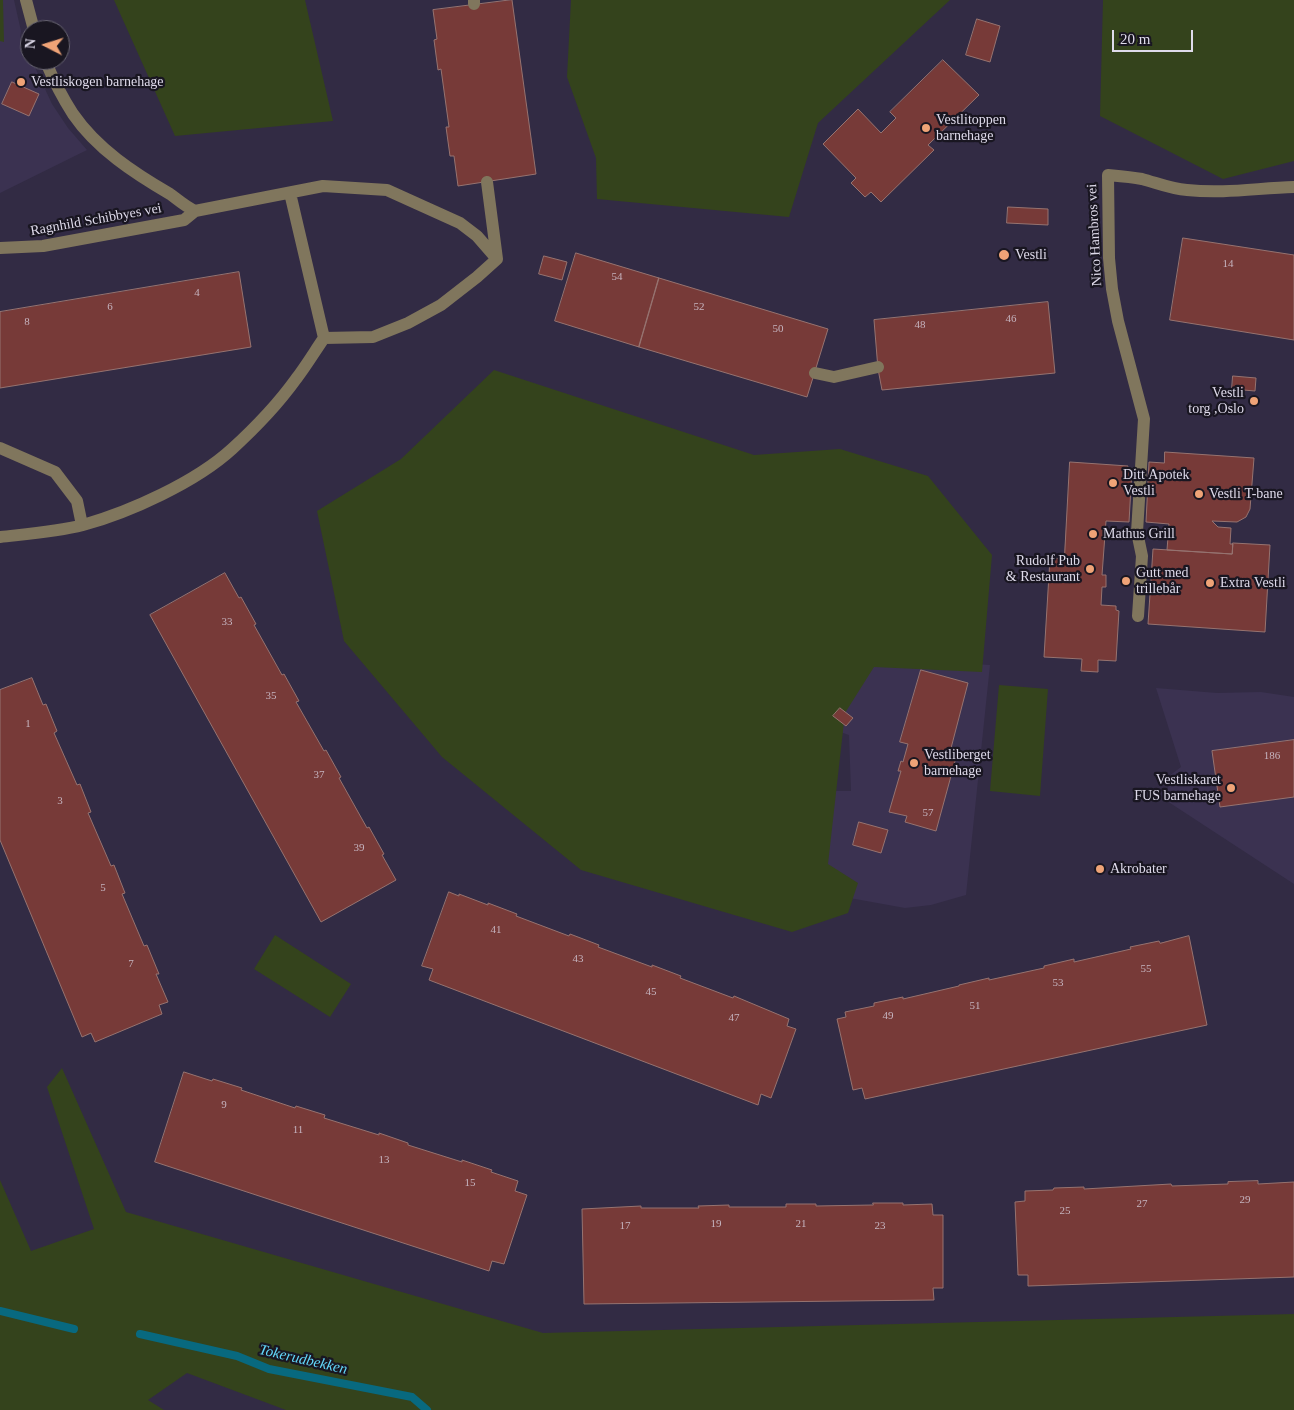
<!DOCTYPE html>
<meta charset="utf-8">
<style>
body{margin:0}
#map{position:relative;width:1294px;height:1410px;overflow:hidden;background:#322b44;font-family:"Times New Roman",serif}
canvas{display:block}
.north{position:absolute;left:20px;top:20px;width:50px;height:50px;box-sizing:border-box;background:#191621;border:1px solid #686572;border-radius:50%;rotate:275deg;font-size:14px;font-weight:700;line-height:20px;text-align:center;color:#dfdbeb}
.north::after{content:'';display:block;margin:auto;width:18px;height:22px;background:#efa377;clip-path:polygon(50% 0,100% 100%,50% 72%,0 100%)}
.scale{position:absolute;left:1112px;top:30px;width:81px;height:22px;box-sizing:border-box;border:2px solid #dfdbeb;border-top:0;padding-left:6px;font-size:15px;line-height:18px;white-space:nowrap;color:#dfdbeb;-webkit-text-stroke:4px #191621;paint-order:stroke}
</style>
<div id="map">
<canvas width="1294" height="1410"></canvas>
<div class="north">N</div>
<div class="scale">20 m</div>
</div>
<script>
const ctx = document.querySelector('canvas').getContext('2d');
ctx.lineJoin = 'round';
function fillPath(path, color) { ctx.fillStyle = color; ctx.fill(path, 'evenodd'); }
function strokePath(path, color, width, dash) { ctx.strokeStyle = color; ctx.lineWidth = width; ctx.lineCap = dash ? 'butt' : 'round'; ctx.setLineDash(dash || []); ctx.stroke(path); }
function drawText(font, color, halo, rows, align = 'center') {
  ctx.font = font + ' "Times New Roman",serif'; ctx.lineWidth = 4.5; ctx.setLineDash([]); ctx.textBaseline = 'middle'; ctx.strokeStyle = halo; ctx.fillStyle = color; for (const [text, x, y, turn = 0] of rows) {
    ctx.save(); ctx.translate(x, y); ctx.rotate((+turn || 0) * Math.PI / 180); ctx.textAlign = isNaN(turn) ? turn : align; if (halo) ctx.strokeText(text, 0, 0); ctx.fillText(text, 0, 0); ctx.restore();
  }
}
const built = new Path2D(`
 M0,0H14L21,31L20,38L26,56L32,61L52,104L68,128L87,150L0,193Z
 M794,653L990,665L966,895L931,905L905,908L800,889L799,791H851L849,735L796,717Z
 M1156,688L1217,693L1261,692L1294,697V884L1167,801L1169,776L1181,767Z`);
const green = new Path2D(`
 M0,0H3L4,42L0,41Z
 M114,0H305L333,121L175,136Z
 M571,0H950L818,123L789,217L597,199L596,158L567,77Z
 M1103,0H1294V161L1223,179L1100,116Z
 M494,370L754,455L840,449L928,476L992,555L982,672L874,667L845,713L828,864L858,883L848,913L792,932L581,870L442,757L344,641L317,511L401,459Z
 M999,685L1048,689L1040,796L990,791Z
 M275,935L351,984L330,1017L254,969Z
 M62,1068L126,1212L543,1333L1294,1314V1410H286L187,1373L148,1400L164,1410H0V1180L31,1251L94,1229L47,1087Z`);
const stream = new Path2D(`
 M0,1311L74,1329
 M140,1334L237,1356L269,1369L412,1397L427,1410`);
const building = new Path2D(`
 M512,0L536,174L458,186L454,156H450L446,127H449L441,69L438,70L434,40L437,39L433,10Z
 M977,19L1000,26L990,62L966,55Z
 M943,60L979,95L928,145L934,150L881,202L871,192L865,197L851,183L856,178L823,144L858,109L881,133L896,118L890,112Z
 M12,82L39,94L29,116L2,104Z
 M1008,207L1048,209V225L1007,223Z
 M1183,238L1294,255V340L1170,320Z
 M576,253L659,278L639,347L555,321Z
 M544,256L567,262L562,280L539,274Z
 M239,272L251,347L0,388V312Z
 M659,278L828,329L807,397L639,347Z
 M1048,302L1055,373L882,390L878,369L874,320Z
 M1233,376L1256,378L1255,391L1232,389Z
 M1165,452L1254,458L1250,509L1246,517L1237,522L1212,521L1218,527L1231,528L1230,544H1233L1232,554L1167,550L1169,524L1146,522L1149,462L1164,463Z
 M1070,462L1128,466L1127,469H1132L1129,522L1106,521L1102,575H1106V587H1102L1101,605L1116,606V610L1119,611L1116,661L1098,660V672L1081,671L1082,659L1044,657L1050,558L1064,559Z
 M1233,543L1270,545L1265,632L1148,624L1153,549L1232,554Z
 M225,573L239,598L241,597L256,624L254,625L282,675L284,674L299,701L296,702L324,751L326,750L341,777L339,778L367,828L369,827L384,854L382,855L396,880L321,922L150,615Z
 M921,670L968,683L950,752L957,754L936,831L905,822L907,816L889,812L901,771H898L901,761L903,762L908,744L900,742Z
 M32,678L43,705L46,704L57,731L54,733L77,785L80,784L91,812L88,813L111,866L114,865L125,893L122,894L144,946L147,945L159,974H156L168,1002L159,1005L162,1014L95,1042L91,1033L82,1037L0,840V690Z
 M840,708L853,718L846,726L833,716Z
 M1294,740V797L1220,807L1212,751Z
 M859,822L888,830L881,853L853,845Z
 M449,892L459,896V894L488,905V903L517,914L516,916L569,936L570,934L599,945L598,947L652,967V965L681,976L680,978L733,998L734,996L789,1019L787,1026L796,1029L771,1098L761,1094L758,1105L429,980L433,969L422,966Z
 M1189,936L1207,1025L865,1099L862,1088L853,1090L837,1019L846,1017L845,1012L874,1006V1003L903,997V999L959,986V985L989,978V980L1044,968V966L1074,959V962L1131,949L1130,947L1159,941L1160,943Z
 M184,1072L212,1081L213,1079L242,1088L241,1090L295,1108L296,1106L325,1115L324,1118L379,1135V1133L408,1143V1145L462,1162V1160L492,1170L491,1172L518,1181L515,1191L527,1195L504,1264L492,1261L489,1271L155,1162Z
 M1258,1181V1184L1294,1182V1277L1028,1286V1275H1018L1015,1202L1025,1201V1191L1053,1190L1054,1188L1084,1187V1189L1171,1184L1172,1186L1228,1184V1182Z
 M873,1203H903V1205L932,1204L933,1215H943V1288H933L934,1300L584,1304L582,1209L641,1206V1208H699L698,1206L729,1205V1207H786V1204H816V1206L873,1205Z`);
const minor = new Path2D(`
 M26,0L34,30
 M474,4V0
 M45,60C53,79 62,97 73,114C97,149 134,173 170,194C178,200 186,207 195,211
 M487,182L497,259
 M290,193L324,338L373,337L408,323L441,305L477,277L497,259
 M0,248L43,246L184,220L195,211L323,186L387,190L460,223L477,236L497,259
 M815,373L834,377L878,367
 M0,448L55,472L77,501L82,525
 M0,537C27,534 56,532 83,525C130,512 196,482 232,449C255,428 278,404 296,379C306,366 315,351 324,338
 M1138,616L1142,556L1137,532L1144,419L1118,321L1112,289L1109,258L1108,175C1119,176 1131,177 1142,179C1157,183 1171,189 1187,190C1224,194 1258,188 1294,187`);
const markers = [
 [21,82,5,"#efa377"],
 [926,128,5,"#efa377"],
 [1004,255,6,"#efa377"],
 [1254,401,5,"#efa377"],
 [1113,483,5,"#efa377"],
 [1199,494,5,"#efa377"],
 [1093,534,5,"#efa377"],
 [1090,569,5,"#efa377"],
 [1126,581,5,"#efa377"],
 [1210,583,5,"#efa377"],
 [914,763,5,"#efa377"],
 [1231,788,5,"#efa377"],
 [1100,869,5,"#efa377"]
];
const numberNames = [
 ["14",1228,264],
 ["54",617,277],
 ["4",197,293],
 ["6",110,307],
 ["52",699,307],
 ["46",1011,319],
 ["8",27,322],
 ["48",920,325],
 ["50",778,329],
 ["33",227,622],
 ["35",271,696],
 ["1",28,724],
 ["186",1272,756],
 ["37",319,775],
 ["3",60,801],
 ["57",928,813],
 ["39",359,848],
 ["5",103,888],
 ["41",496,930],
 ["43",578,959],
 ["7",131,964],
 ["55",1146,969],
 ["53",1058,983],
 ["45",651,992],
 ["51",975,1006],
 ["49",888,1016],
 ["47",734,1018],
 ["9",224,1105],
 ["11",298,1130],
 ["13",384,1160],
 ["15",470,1183],
 ["29",1245,1200],
 ["27",1142,1204],
 ["25",1065,1211],
 ["19",716,1224],
 ["21",801,1224],
 ["17",625,1226],
 ["23",880,1226]
];
const poiNames = [
 ["Vestliskogen barnehage",31,82],
 ["Vestlitoppen",936,120],
 ["barnehage",936,136],
 ["Vestli",1015,255],
 ["Vestli",1244,393,"right"],
 ["torg ,Oslo",1244,409,"right"],
 ["Ditt Apotek",1123,475],
 ["Vestli",1123,491],
 ["Vestli T-bane",1209,494],
 ["Mathus Grill",1103,534],
 ["Rudolf Pub",1080,561,"right"],
 ["& Restaurant",1080,577,"right"],
 ["Gutt med",1136,573],
 ["trillebår",1136,589],
 ["Extra Vestli",1220,583],
 ["Vestliberget",924,755],
 ["barnehage",924,771],
 ["Vestliskaret",1221,780,"right"],
 ["FUS barnehage",1221,796,"right"],
 ["Akrobater",1110,869]
];
const streetNames = [
 ["Ragnhild Schibbyes vei",96,220,-10],
 ["Nico Hambros vei",1095,235,-93]
];
const waterNames = [
 ["Tokerudbekken",303,1360,13]
];
fillPath(built, '#3b3251');
fillPath(green, '#34431c');
strokePath(stream, '#08697f', 8);
fillPath(building, '#773a38');
strokePath(building, '#967370', 1);
strokePath(minor, '#80765d', 12);
for (const [x, y, r, color] of markers) { const dot = new Path2D(); dot.arc(x, y, r, 0, 2 * Math.PI); ctx.fillStyle = color; ctx.fill(dot); strokePath(dot, '#191621', 2); }
drawText('11px', '#c5b3be', null, numberNames);
drawText('14px', '#dfdbeb', '#191621', poiNames, 'left');
drawText('14px', '#dfdbeb', '#191621', streetNames);
drawText('italic 15px', '#62d7fa', '#191621', waterNames);
</script>
